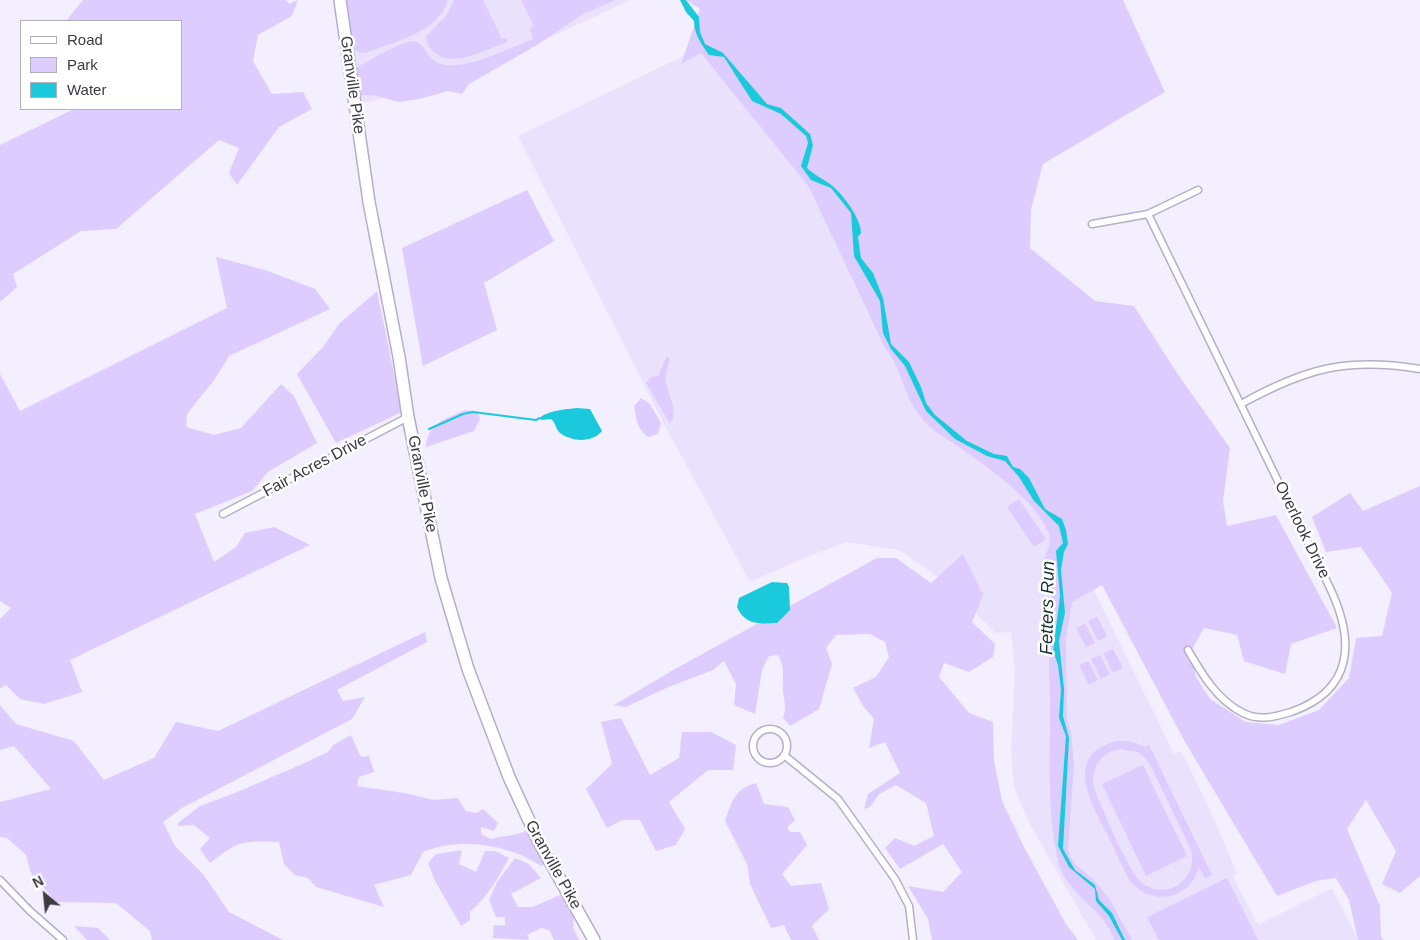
<!DOCTYPE html>
<style>
body{margin:0}
#map{position:relative;width:1420px;height:940px;overflow:hidden;background:#f4efff;font-family:Helvetica,sans-serif}
canvas{display:block}
.legend{position:absolute;left:20px;top:20px;width:162px;height:90px;box-sizing:border-box;background:#fff;border:1px solid #b1b0b4;margin:0;padding:6px 9px;list-style:none;font-size:15px;color:#3d3a44}
.legend li{display:flex;align-items:center;gap:10px;height:25px}
.legend b{width:25px;border:1px solid #b1b0b4}
.north{position:absolute;left:20px;top:870px;width:50px;height:50px;-webkit-text-stroke:4px #fff;paint-order:stroke;rotate:332deg;font-size:14px;font-weight:700;line-height:20px;text-align:center;color:#3d3a44}
.north::after{content:'';display:block;margin:auto;width:18px;height:22px;background:#3d3a44;clip-path:polygon(50% 0,100% 100%,50% 72%,0 100%)}
</style>
<div id="map">
<canvas width="1420" height="940"></canvas>
<ul class="legend">
<li><b style="height:6px;background:#fff"></b>Road</li>
<li><b style="height:14px;background:#dcf"></b>Park</li>
<li><b style="height:14px;background:#1ac9db"></b>Water</li>
</ul>
<div class="north">N</div>
</div>
<script>
const ctx = document.querySelector('canvas').getContext('2d');
ctx.lineJoin = 'round';
function fillPath(path, color) { ctx.fillStyle = color; ctx.fill(path, 'evenodd'); }
function strokePath(path, color, width, dash) { ctx.strokeStyle = color; ctx.lineWidth = width; ctx.lineCap = dash ? 'butt' : 'round'; ctx.setLineDash(dash || []); ctx.stroke(path); }
function drawText(font, color, halo, rows, align = 'center') {
  ctx.font = font + ' Helvetica,sans-serif'; ctx.lineWidth = 5; ctx.setLineDash([]); ctx.textBaseline = 'middle'; ctx.strokeStyle = halo; ctx.fillStyle = color; for (const [text, x, y, turn = 0] of rows) {
    ctx.save(); ctx.translate(x, y); ctx.rotate((+turn || 0) * Math.PI / 180); ctx.textAlign = isNaN(turn) ? turn : align; if (halo) ctx.strokeText(text, 0, 0); ctx.fillText(text, 0, 0); ctx.restore();
  }
}
const built = new Path2D(`
 M346,0H630L470,75L360,104Z
 M704,46L1048,496L1174,754L1181,751L1210,810L1237,873L1233,876L1258,925L1332,888L1358,940H1096L1027,819L1014,786L1011,751L1015,672L1011,632L996,633L938,577L899,550L847,542L804,558L750,582L666,428L518,136Z`);
const green = new Path2D(`
 M83,0H286L289,4L298,0L292,16L258,35L253,61L272,94L303,92L312,109L279,127L237,185L229,173L239,148L219,140L116,229L81,231L13,274L17,287L0,302V145L74,109H181V21H66Z
 M345,0H448C438,33 393,42 365,53H360L351,47Z
 M454,0H483L502,39L507,38V42C486,49 451,71 432,50C428,46 426,42 426,36L446,16Z
 M521,0H615L583,14L537,45L469,84L462,94L448,91L419,99L398,102L373,95H359L356,69L358,67C367,62 408,37 417,42C429,48 427,63 446,65C471,68 509,48 533,39L530,29L534,26Z
 M686,0H1123L1165,92L1043,164L1031,209L1030,248L1095,301L1134,306L1177,373L1230,448L1223,501L1227,526L1276,515L1337,628L1291,644L1285,674L1244,661L1237,635L1204,628L1191,651L1196,677L1210,699L1246,722L1279,725L1319,710L1349,678L1356,638L1382,636L1392,593L1361,547L1326,552L1312,517L1350,493L1363,511L1420,486V876L1400,893L1382,884L1396,851L1366,800L1347,829L1380,906L1381,937L1384,940H1358L1349,900L1336,878L1316,881L1277,896L1185,742L1102,585L1072,602L1066,639L1067,717L1071,733L1074,765L1068,850L1074,863L1094,880L1110,900L1132,940H1114C1105,908 1067,897 1058,861C1047,812 1050,761 1050,711C1050,692 1049,673 1049,654C1050,637 1053,619 1052,601C1051,590 1042,576 1043,565C1045,552 1053,545 1048,532C1035,499 988,468 959,447C946,438 931,431 921,417C902,395 903,369 885,348L809,187L701,53L681,64L700,9Z
 M527,190L554,241L484,283L497,330L423,366L402,248Z
 M216,257L265,270L315,289L330,309L229,356L215,379L187,414L186,427L214,435L241,428L281,384L294,396L317,443L268,472L252,491L195,514L214,562L236,547L245,533L274,527L310,545L70,660L82,692L44,704L20,699L6,685L0,688V619L11,608L0,601V374L20,411L227,308Z
 M377,291L402,412L336,443L297,374L323,347L339,324Z
 M667,356L670,359C668,366 664,375 666,382C668,396 679,411 670,424L646,383L651,377L658,376Z
 M641,398L650,404L661,423L658,434L648,437C637,428 636,420 634,406Z
 M465,410L477,411L480,419L474,431L426,447C428,422 444,420 465,410Z
 M1019,499L1046,539L1034,547L1007,507Z
 M963,554L983,595L972,622L995,644L993,657L969,672L944,663L939,677L969,713L993,722L994,761L1002,801L1025,849L1066,924L1078,940H932L928,919L908,886L943,892L962,872L943,844L900,869L885,848L895,838L914,846L934,836L926,803L896,785L879,794L870,807L864,809L868,794L900,773L885,742L869,748L874,719L863,706L853,688L876,677L889,657L885,642L870,634L836,635L826,648L832,664L819,709L790,726L783,718C787,707 784,702 783,690C782,674 786,670 778,655L769,656L762,670L755,714L734,705L736,684L724,661L713,670L666,688L626,707L614,705L675,669L877,558H896L931,583Z
 M1097,617L1107,636L1098,641L1088,621Z
 M1085,623L1095,643L1086,647L1076,628Z
 M425,632L427,642L337,690L343,701L365,697L352,719L182,808L163,822L175,846L203,874L229,912L283,940H152L150,931L116,903L56,902L31,873L26,855L7,838L0,837V802L51,789L14,746L0,750V705L16,724L74,741L104,780L154,758L176,722L218,731Z
 M1113,649L1123,668L1113,673L1103,653Z
 M1100,655L1110,674L1101,679L1091,659Z
 M1088,661L1098,680L1089,685L1079,665Z
 M621,718L650,775L679,758L682,732H711L736,745L733,770H708L669,802L685,829L676,845L656,851L640,820H622L607,828L586,789L612,764L601,722Z
 M351,735L361,757L369,756L374,772L359,777L357,786L410,794L433,800L458,798L466,811L476,813L483,809L498,823L494,831L481,827V834L491,839C505,835 514,837 527,830L545,865L541,866C508,844 460,837 423,852L411,875L374,885L384,907L316,887L308,878L295,875L284,864L279,842C242,841 240,840 210,863L200,849L210,838L194,825L178,826V823L200,806L235,793L300,765L328,752L333,745Z
 M1118,741H1130L1145,747L1149,745L1212,875L1205,878L1199,867C1190,900 1151,907 1130,881C1121,865 1114,848 1106,832C1090,801 1063,753 1118,741ZM1119,749L1138,752L1149,762L1191,850C1194,862 1191,873 1182,882C1171,893 1151,892 1140,881C1128,870 1101,806 1094,788C1090,769 1100,753 1119,749Z
 M1143,765L1187,856L1146,876L1102,784Z
 M756,783L764,804L788,807L795,820L787,827L790,832H800L807,845L782,874L791,886L821,883L829,909L812,926L819,940H791L784,925L771,928L750,884L747,864L725,821C732,802 734,789 756,783Z
 M462,850L459,864L476,872L485,851H495L509,858C498,878 488,896 470,912V920L461,926L435,881L428,863L436,854Z
 M515,858L529,864L541,878L511,894L518,907H533L562,894L574,914L573,927L579,940H554L549,930L541,928L527,935L529,940L493,938L494,925L505,926V917H496L489,900L497,882Z
 M1227,878L1258,940H1159L1147,917Z
 M74,926L98,928L110,940H87Z`);
const water = new Path2D(`
 M680,0H686L699,17L700,32L705,44L723,53L767,104L781,108L810,134L813,145L807,168C814,175 822,178 830,184C842,193 861,218 861,233L858,237L861,258L873,273L883,298L891,344L909,362L921,387L926,403L935,415L967,441L994,454L1007,456L1013,467L1020,469L1029,478L1045,509L1062,519L1066,530L1068,544L1064,552L1061,570L1065,613L1059,641L1064,689L1063,716L1069,738L1063,849L1075,870L1095,885L1099,900L1112,913L1125,940H1122L1109,916L1096,901L1095,889L1069,867L1058,846L1066,736L1059,718L1061,689L1058,665L1053,651L1060,596L1056,551L1063,543L1059,526L1034,501L1019,477L1005,461L987,456L955,439L926,411L905,366L891,349L883,333L880,301L854,256L851,213L831,188L811,180L801,166L808,143L806,136L781,114L752,101L724,57L709,55C702,45 694,34 694,21L686,12Z
 M577,408L590,409L602,431C592,443 572,442 560,433C555,428 556,423 551,419L541,420L540,418C546,411 567,409 577,408Z
 M772,582L787,583L789,587L790,610L777,623C759,624 745,625 737,607L739,598Z`);
const stream = new Path2D(`
 M429,429L463,414L473,412L536,420L540,418`);
const street = new Path2D(`
 M1148,214L1330,588C1355,641 1354,690 1291,712C1274,717 1259,721 1243,713C1217,700 1202,674 1188,650
 M1092,224L1148,214L1198,190
 M1241,404C1306,368 1347,357 1420,369
 M223,514L408,417
 M753 746a17 17 0 1 1 34 0a17 17 0 1 1-34 0Z
 M784,755L838,799L895,879L909,906L913,940
 M0,880L30,911L63,940`);
const highway = new Path2D(`
 M340,0L369,202L399,357L408,417L441,578L468,669L509,777L538,840L594,940`);
const streetNames = [
 ["Granville Pike",352,85,82],
 ["Fair Acres Drive",315,466,-28],
 ["Granville Pike",422,484,79],
 ["Overlook Drive",1302,530,64],
 ["Granville Pike",553,865,61]
];
const waterNames = [
 ["Fetters Run",1048,608,-89]
];
fillPath(built, '#eae2fd');
fillPath(green, '#dcf');
fillPath(water, '#1ac9db');
strokePath(stream, '#1ac9db', 2);
strokePath(street, '#b6aec7', 9);
strokePath(highway, '#b6aec7', 14);
strokePath(street, '#fff', 6);
strokePath(highway, '#fff', 11);
drawText('16px', '#3d3a44', '#fff', streetNames);
drawText('italic 18px', '#183134', '#fff', waterNames);
</script>
